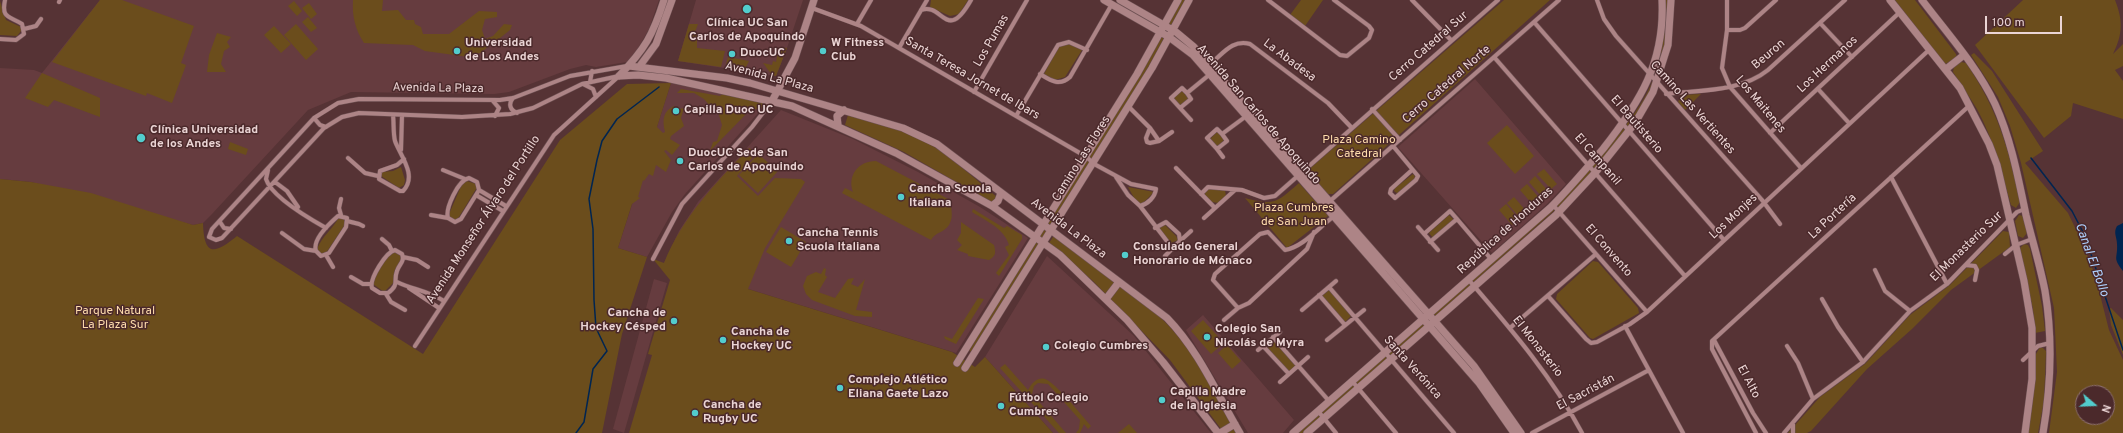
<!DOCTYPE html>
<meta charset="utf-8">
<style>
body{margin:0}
#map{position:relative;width:2123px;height:433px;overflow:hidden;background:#563335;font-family:Overpass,sans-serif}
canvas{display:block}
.north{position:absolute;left:2075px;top:385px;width:40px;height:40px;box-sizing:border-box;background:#4b292b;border:1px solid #8b6e6f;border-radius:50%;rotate:109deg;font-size:11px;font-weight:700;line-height:16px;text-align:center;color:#ebd5d5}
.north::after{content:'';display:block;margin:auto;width:14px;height:18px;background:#52cdcd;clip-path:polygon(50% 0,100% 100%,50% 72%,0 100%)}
.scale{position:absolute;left:1985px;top:16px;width:77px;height:18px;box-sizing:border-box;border:2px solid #ebd5d5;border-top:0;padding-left:5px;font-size:12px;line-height:14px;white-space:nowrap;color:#ebd5d5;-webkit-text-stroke:3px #4b292b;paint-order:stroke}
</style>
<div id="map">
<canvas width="2123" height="433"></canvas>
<div class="north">N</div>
<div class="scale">100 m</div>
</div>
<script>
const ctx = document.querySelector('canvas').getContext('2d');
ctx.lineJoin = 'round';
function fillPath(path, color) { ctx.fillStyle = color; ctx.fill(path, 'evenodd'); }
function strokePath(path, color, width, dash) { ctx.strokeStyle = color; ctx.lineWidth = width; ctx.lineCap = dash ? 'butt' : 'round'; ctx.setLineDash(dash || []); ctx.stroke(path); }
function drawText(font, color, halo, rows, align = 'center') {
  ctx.font = font + ' Overpass,sans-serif'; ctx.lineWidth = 3; ctx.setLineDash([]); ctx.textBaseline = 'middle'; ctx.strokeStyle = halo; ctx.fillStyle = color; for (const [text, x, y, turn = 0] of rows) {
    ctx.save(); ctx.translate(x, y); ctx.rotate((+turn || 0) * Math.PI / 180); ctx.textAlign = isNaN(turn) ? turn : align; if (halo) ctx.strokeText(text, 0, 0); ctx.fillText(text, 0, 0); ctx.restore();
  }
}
const built = new Path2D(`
 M100,0H659L649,29L638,48L627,62L596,67L586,65L570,69L509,92L494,94L351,92L308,110L212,214L203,223L193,225L31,182L0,179V68L34,70L42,73Z
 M696,0H803L787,48L776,76L678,61Z
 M1475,79L1566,184L1547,204L1492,253L1398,147Z
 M671,83H686L768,102L685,194L672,212L647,257L618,248Z
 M781,110L853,139L918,172L980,207L1028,238L956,353L664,263L679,231L698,202Z
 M1047,256L1134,336L1211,433H1053L985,357Z
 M654,279L667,283L624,433L613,429Z
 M1203,315L1294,420L1283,433H1248L1186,330Z`);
const green = new Path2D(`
 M100,0H122L194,26L181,63L186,65L172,103L147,93L146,96L52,62Z
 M353,0H383L382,11L398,10L406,20H414L415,24L421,27L423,34H449L479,11L497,12V17L485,19L482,30L485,39L493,36L504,24L512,25L510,30L500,38L480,53L469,57L425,51L413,45L364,43C355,29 352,16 353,0Z
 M931,0H968L959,14L950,16L930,7Z
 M1181,0H1185L1136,89L971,352L969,350Z
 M1301,0H1323L1305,26L1290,15Z
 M1504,0H1550L1333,194H1327L1307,171Z
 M1664,0H1668L1667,38L1647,99L1631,124L1574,193L1303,433H1297C1360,377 1422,321 1485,266C1541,216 1599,168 1640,105C1660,75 1667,35 1664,0Z
 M1895,0H1915L1956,54L1957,58L1945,64Z
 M2023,0H2115C2123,20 2123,34 2113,54L2123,44V66L2115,70L2123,81V119L2073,103L2071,116L2044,138L1975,45Z
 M0,1L6,20L21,27V31L17,36L0,35Z
 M294,1L302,11L297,16L288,6Z
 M309,3L317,14L311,19L302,8Z
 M308,17L317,28L311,32L302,22Z
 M296,24L318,49L306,60L284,35Z
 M689,24H698L695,32L697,33V48L725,51L721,67L678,61Z
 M274,26L291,44L281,53L264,35Z
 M217,33L231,37L227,42L230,47L224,51L221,64L226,72H207L209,55Z
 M1067,43L1082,50L1065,77L1055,80L1044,74L1060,45Z
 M779,47L787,48L776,76L772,75L763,63L772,65L773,61L776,62Z
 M1974,53L1992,71L2043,151L2025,163L2068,213L2082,242L2095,275L2109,330L2123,360V433H2049L2057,372L2054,308L2021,163L2010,126L1998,97L1971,55ZM2083,393H2107V417H2083Z
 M728,57L749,61L744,71L725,68Z
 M1961,62L1966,63C1998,110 2008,147 2020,202L2016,208L2011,205C2002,173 1993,138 1977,109C1969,96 1961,84 1953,72L1954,67Z
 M42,73L100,98V117L54,100L48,107L25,98Z
 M671,83L657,127L663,133L665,132C662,120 663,111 674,106L675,110L684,108L681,118L684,126L671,136L670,139L680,145L672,155L666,150L664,151L671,160L666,172L656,165L653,176L649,174L644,181L643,180L638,197L640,198L632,204L618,248L647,257L622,334L602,433H0V179L31,182L91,193L193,225L203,223C204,256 214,255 237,236L423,354L560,140L627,84Z
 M681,89L720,96L725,92L768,102L760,109H751L710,151L713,142L717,141L722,125L718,112L714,107H711L704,99L694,93H677Z
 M1182,91L1189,99L1180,106L1173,98Z
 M1701,94L1685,110L1678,102L1681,95Z
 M848,115C872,122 899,127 921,139C949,154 972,177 997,197L993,203L904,152L845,125Z
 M1507,125L1534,156L1515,174L1487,143Z
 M1218,131L1225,139L1217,147L1210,139Z
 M230,142L248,149L246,155L228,149Z
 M749,148L757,152L737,176L758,196L775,178L801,179L805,182L765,248L748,289L952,352L975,367L985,357L1053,433H629L652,355L648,354L670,280L653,259L664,263C683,216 715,184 749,148Z
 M758,154L778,171L758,193L739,175Z
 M876,161L952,201C949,207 955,215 949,225C944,233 935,232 931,240L842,193L845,188L853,192C847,176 858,161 876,161Z
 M401,167L405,180L404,185L399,188L381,176L382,172L393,171Z
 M1544,169L1557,184L1551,189L1537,174Z
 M1413,174L1415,176L1414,179L1398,194L1394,191L1395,188Z
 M1535,176L1548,191L1542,197L1529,182Z
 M467,181L476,184V189L459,217L455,221L449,218V214L462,184Z
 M1299,183L1328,216L1287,248L1245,198C1275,206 1276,203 1299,183Z
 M1527,184L1540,199L1533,205L1520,190Z
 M1128,187L1154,192L1141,205L1137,203Z
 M1209,189L1225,190L1226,196L1218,203L1212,202L1204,194Z
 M1514,197L1527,212L1520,218L1507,203Z
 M1506,204L1519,219L1512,225L1499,210Z
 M973,209L1004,228L1007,226L1022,235V239L999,276L996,273L1009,255L1005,247L1009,245C1004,228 986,221 972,212Z
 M1449,215L1454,220L1433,238L1429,233Z
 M2019,215L2023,216L2027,233L2023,238L2018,236L2015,221Z
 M339,217L344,219V226L326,253H320L317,249C322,236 333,229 339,217Z
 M961,222L994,245C996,253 996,256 989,260L968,256V254L957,250L962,245L957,240L961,233Z
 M1165,225L1176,236L1178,240L1171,243L1158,228Z
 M781,227L806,242L791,267L766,252Z
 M2003,231L2009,232L2010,247L1951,290L1912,329L1867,369L1811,431L1807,433H1788L1820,397L1865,364L1910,315L1950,285Z
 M1055,234C1092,263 1134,289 1166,323C1197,355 1216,395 1236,433H1224L1170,360L1093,281L1049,243Z
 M2024,244L2028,245L2030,249L2042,306L2045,331L2035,333L2033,309L2019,249Z
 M394,252L400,255L401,260L394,272V282L384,292L373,284C373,272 384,258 394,252Z
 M1593,261L1598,262L1638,308L1639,313L1593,339L1590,338L1556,299L1557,294Z
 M824,268L826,269L825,275L827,277L818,292L835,298L848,279L854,278L851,284L858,287L865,279L856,310L872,312V317L855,316L812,300L806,294L803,286L807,276L816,272L821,274Z
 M1329,290L1351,316L1345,322L1322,296Z
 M978,298L984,299L956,344L945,339L944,336L952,339Z
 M2111,308L2123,320V355L2111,325L2109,309Z
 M1203,320L1224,343L1211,354L1191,331Z
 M1273,339L1297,365L1289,372L1266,346Z
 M1227,345L1241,361L1232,369L1218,353Z
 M2040,347L2043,348L2046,351L2044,401L2038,433H2027L2033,398L2036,354Z
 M1005,364L1028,390C1032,383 1037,377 1045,379C1055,382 1083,417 1091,426L1088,429L1084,424L1080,433H1076L1079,429L1080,420L1048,384L1038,383L1034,386L1032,394L1066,433H1059L1000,368Z
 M1129,424L1137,433H1118Z`);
const water = new Path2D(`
 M2123,223V271C2112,257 2118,259 2117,244C2117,237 2113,233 2117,226Z`);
const stream = new Path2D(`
 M2031,158L2072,211L2085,236L2123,350
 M576,433L584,422L593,369L607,351L596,328L594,300L593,229L589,199L597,160L602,141L617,119L659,87`);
const street = new Path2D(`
 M1268,0L1340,55L1347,56L1369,38L1372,30L1369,26L1334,0
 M1412,0L1451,40
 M1597,0L1604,19L1616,36L1762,200L1780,224
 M1727,0V30L1722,68L1730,87L1801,168
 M59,2L60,0
 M812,8L861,26L1085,156L1096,165L1131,184L1156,189C1155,197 1148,204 1140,206L1128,195L1116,177
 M921,10C943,2 946,44 971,0
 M1534,22L1724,240
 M1820,23L1852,57
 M857,24L871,0
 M24,29L36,26L41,19
 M1727,30H1740L1745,28L1776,0
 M0,39L16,40L24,34L22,24C10,16 1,19 5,0
 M899,48L927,0
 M1494,57L1685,276
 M1210,64C1223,54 1232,39 1250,44L1328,103L1351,127
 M1040,74C1050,80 1059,87 1070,77L1112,4
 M619,76L582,84L533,108L510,114L462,117L359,113L342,117L324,128L222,238L216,240L209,237L212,229L314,118L338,103L359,99L500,100L513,98L570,76L627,66
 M590,82L592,71
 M583,84L593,89L596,97
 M1818,89L1849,123
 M974,92L1027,0
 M1187,93L1191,99L1180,108L1171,98L1182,88L1187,93L1209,75
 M1666,94C1699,90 1741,92 1768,70L1845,0
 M513,98C508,104 510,110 517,113
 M493,101L499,108L495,116
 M1128,106L1150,128L1159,141
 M1180,108L1191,120
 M1372,109L1400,140
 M393,115C394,123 393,133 395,141C400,155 418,176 403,191H400L379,179L380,171L397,165L404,159
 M1016,116L1058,45L1069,42L1087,50
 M314,118L320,125L326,127
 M1150,128L1146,138L1147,142L1150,143L1159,141L1172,132
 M1770,133L1900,12
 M1222,134L1227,141L1217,149L1207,138L1217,129L1222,134L1245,117
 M1393,146L1418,176L1416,180L1395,198L1390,193L1391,189L1412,170
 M1217,149L1223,157
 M401,150L402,115
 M348,158L365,173L378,176
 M1176,168L1215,208
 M268,170L266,179C271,196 310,219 326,228
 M443,170L465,179
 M1891,177L1947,284
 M469,178L477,182L479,190L461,219L455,222L448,218C445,209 458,180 469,178Z
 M275,182L287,191L298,207
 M479,190L506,206
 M1201,194L1208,187L1242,190L1264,198L1275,196L1498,0
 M476,195L503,211
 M1330,201L1559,0
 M1553,205L1647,312
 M1140,206L1173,249
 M341,215L339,208L341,199
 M431,215L448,218
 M338,216L347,218L346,227L329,253L321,256L316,251C312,240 330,223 338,216Z
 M1204,218L1235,190
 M1457,219L1491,259
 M347,221L359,224L363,226
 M220,222L224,228L231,229
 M1418,227L1438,250
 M1155,228L1166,222L1179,234L1180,241L1165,256
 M1314,232L1307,249L1249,303L1238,308L1213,280L1215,274L1260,234L1268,232L1285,250C1303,247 1318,228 1333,217
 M282,233L304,249L316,251
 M1424,234L1450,211L1457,219L1430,242
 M382,239L389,245L392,251
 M1180,241L1191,231
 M395,250L402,254C405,262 399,264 397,271C393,281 400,284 388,293H380L372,288C369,279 386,252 395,250Z
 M2005,254L2016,245L2032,239
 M326,255L333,267
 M403,257L417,260L428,267
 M653,259L682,204L752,127L772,101
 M1966,265L1975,266L1977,270L1975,280
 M1875,270L1885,291L1910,311
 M351,277L363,284H371
 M1468,279C1510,328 1552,376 1582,433
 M397,282C414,290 426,290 444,301
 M1329,287L1454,433
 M409,288L439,308
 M386,294L391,302L405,310
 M1319,295L1345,325
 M1548,296L1586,339L1591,343L1597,342L1630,324L1647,312L1930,49
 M1822,299L1838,327L1863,362
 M1302,310L1336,281
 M1224,320L1238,308
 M1625,326L1683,433
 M1510,328L1596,254
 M1280,332L1263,346L1289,374L1308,357
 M1273,337L1329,401
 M1327,340L1364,310
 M1714,340L1753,413L1766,433
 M415,346L554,135L619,76
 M1787,346L1798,363L1813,399
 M1258,350L1263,346
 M2023,360L2038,346L2050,343
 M1352,381L1396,433
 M1280,382L1289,374
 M1318,411L1336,433
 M1793,424V433
 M1532,433L1649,370
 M1756,433L1712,349V341L1970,105
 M1784,433L1813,399L1863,362L1910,311L1947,284L2017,212L2025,209`);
const secondary = new Path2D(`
 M1104,0L1169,37L1193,55L1479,383L1514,433
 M1120,0L1176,32L1194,47L1474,366L1521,433
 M1890,0L1960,88L1989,144L1997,165L2024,281L2032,328V379L2025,433
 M1922,0C1947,33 1977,66 1995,104C2011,139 2018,177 2026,215C2032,240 2040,265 2045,291C2053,339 2051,386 2043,433
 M629,66L727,78L750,83L903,128L937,144L1167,318C1199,351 1217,394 1240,433
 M639,67L656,44L672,0
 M1946,69L1964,55
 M619,76L638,75L666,78L792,106L896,153L992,206L1060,255L1127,320L1163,362L1218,433
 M619,76C645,49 653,35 664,0
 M772,101L795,58L814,0
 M838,125L837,116L844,110
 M992,206L998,201L1001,193
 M1106,299L1119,282
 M957,363L1137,74L1178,0
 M965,368L1152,68L1189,0
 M1220,433L1235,424
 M1293,433L1550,208C1569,189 1586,169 1603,149C1640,102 1665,62 1662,0
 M1307,433L1556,215L1595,173L1635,123L1653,92L1668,45L1671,0`);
const markers = [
 [747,9,5,"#52cdcd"],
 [457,51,4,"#52cdcd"],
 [823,51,4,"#52cdcd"],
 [732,54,4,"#52cdcd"],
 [676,111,4,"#52cdcd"],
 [141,138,5,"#52cdcd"],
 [680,161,4,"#52cdcd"],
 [901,197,4,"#52cdcd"],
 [789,241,4,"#52cdcd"],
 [1125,255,4,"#52cdcd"],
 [674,321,4,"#52cdcd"],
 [1207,337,4,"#52cdcd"],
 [723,340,4,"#52cdcd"],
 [1046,347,4,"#52cdcd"],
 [840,388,4,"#52cdcd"],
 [1162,400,4,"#52cdcd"],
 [1001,406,4,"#52cdcd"],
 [695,413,4,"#52cdcd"]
];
const poiNames = [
 ["Clínica UC San",747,24,"center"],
 ["Carlos de Apoquindo",747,38,"center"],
 ["Universidad",465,44],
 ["de Los Andes",465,58],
 ["W Fitness",831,44],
 ["Club",831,58],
 ["DuocUC",740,54],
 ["Capilla Duoc UC",684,111],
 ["Clínica Universidad",150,131],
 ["de los Andes",150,145],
 ["DuocUC Sede San",688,154],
 ["Carlos de Apoquindo",688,168],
 ["Cancha Scuola",909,190],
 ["Italiana",909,204],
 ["Cancha Tennis",797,234],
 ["Scuola Italiana",797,248],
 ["Consulado General",1133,248],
 ["Honorario de Mónaco",1133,262],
 ["Cancha de",666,314,"right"],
 ["Hockey Césped",666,328,"right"],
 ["Colegio San",1215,330],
 ["Nicolás de Myra",1215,344],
 ["Cancha de",731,333],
 ["Hockey UC",731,347],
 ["Colegio Cumbres",1054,347],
 ["Complejo Atlético",848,381],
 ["Eliana Gaete Lazo",848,395],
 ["Capilla Madre",1170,393],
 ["de la Iglesia",1170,407],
 ["Fútbol Colegio",1009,399],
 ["Cumbres",1009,413],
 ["Cancha de",703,406],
 ["Rugby UC",703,420]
];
const streetNames = [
 ["Los Pumas",992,41,-60],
 ["Cerro Catedral Sur",1429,47,-41],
 ["Beuron",1769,55,-40],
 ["La Abadesa",1289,61,37],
 ["Los Hermanos",1828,65,-43],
 ["Avenida La Plaza",769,78,15],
 ["Santa Teresa Jornet de Ibars",972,79,30],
 ["Cerro Catedral Norte",1447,85,-41],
 ["Avenida La Plaza",438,89,1],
 ["Los Maitenes",1760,105,50],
 ["Camino Las Vertientes",1692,108,48],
 ["Avenida San Carlos de Apoquindo",1258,115,49],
 ["El Bautisterio",1636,125,49],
 ["Camino Las Flores",1082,159,-58],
 ["El Campanil",1597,160,49],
 ["Los Monjes",1734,217,-43],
 ["La Portería",1833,217,-43],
 ["Avenida Monseñor Álvaro del Portillo",484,220,-57],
 ["Avenida La Plaza",1068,229,37],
 ["República de Honduras",1506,231,-42],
 ["El Monasterio Sur",1967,247,-44],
 ["El Convento",1608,251,49],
 ["El Monasterio",1537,347,52],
 ["Santa Verónica",1412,368,48],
 ["El Alto",1748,382,62],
 ["El Sacristán",1586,393,-28]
];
const parkNames = [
 ["Plaza Camino",1359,141],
 ["Catedral",1359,155],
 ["Plaza Cumbres",1294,209],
 ["de San Juan",1294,223],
 ["Parque Natural",115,312],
 ["La Plaza Sur",115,326]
];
const waterNames = [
 ["Canal El Bollo",2091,260,70]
];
fillPath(built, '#663c3f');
fillPath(green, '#6b4d1c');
fillPath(water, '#002551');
strokePath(stream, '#002551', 1.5);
strokePath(street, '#6f5254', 5);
strokePath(secondary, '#6f5254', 8);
strokePath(street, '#ad8486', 4);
strokePath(secondary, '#ad8486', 7);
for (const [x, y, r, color] of markers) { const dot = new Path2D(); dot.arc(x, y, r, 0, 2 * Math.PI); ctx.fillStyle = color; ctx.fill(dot); strokePath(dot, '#4b292b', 1.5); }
drawText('bold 12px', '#ebd5d5', '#4b292b', poiNames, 'left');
drawText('12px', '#ebd5d5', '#4b292b', streetNames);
drawText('12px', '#fedcac', '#4b292b', parkNames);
drawText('italic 13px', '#adcffc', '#4b292b', waterNames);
</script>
